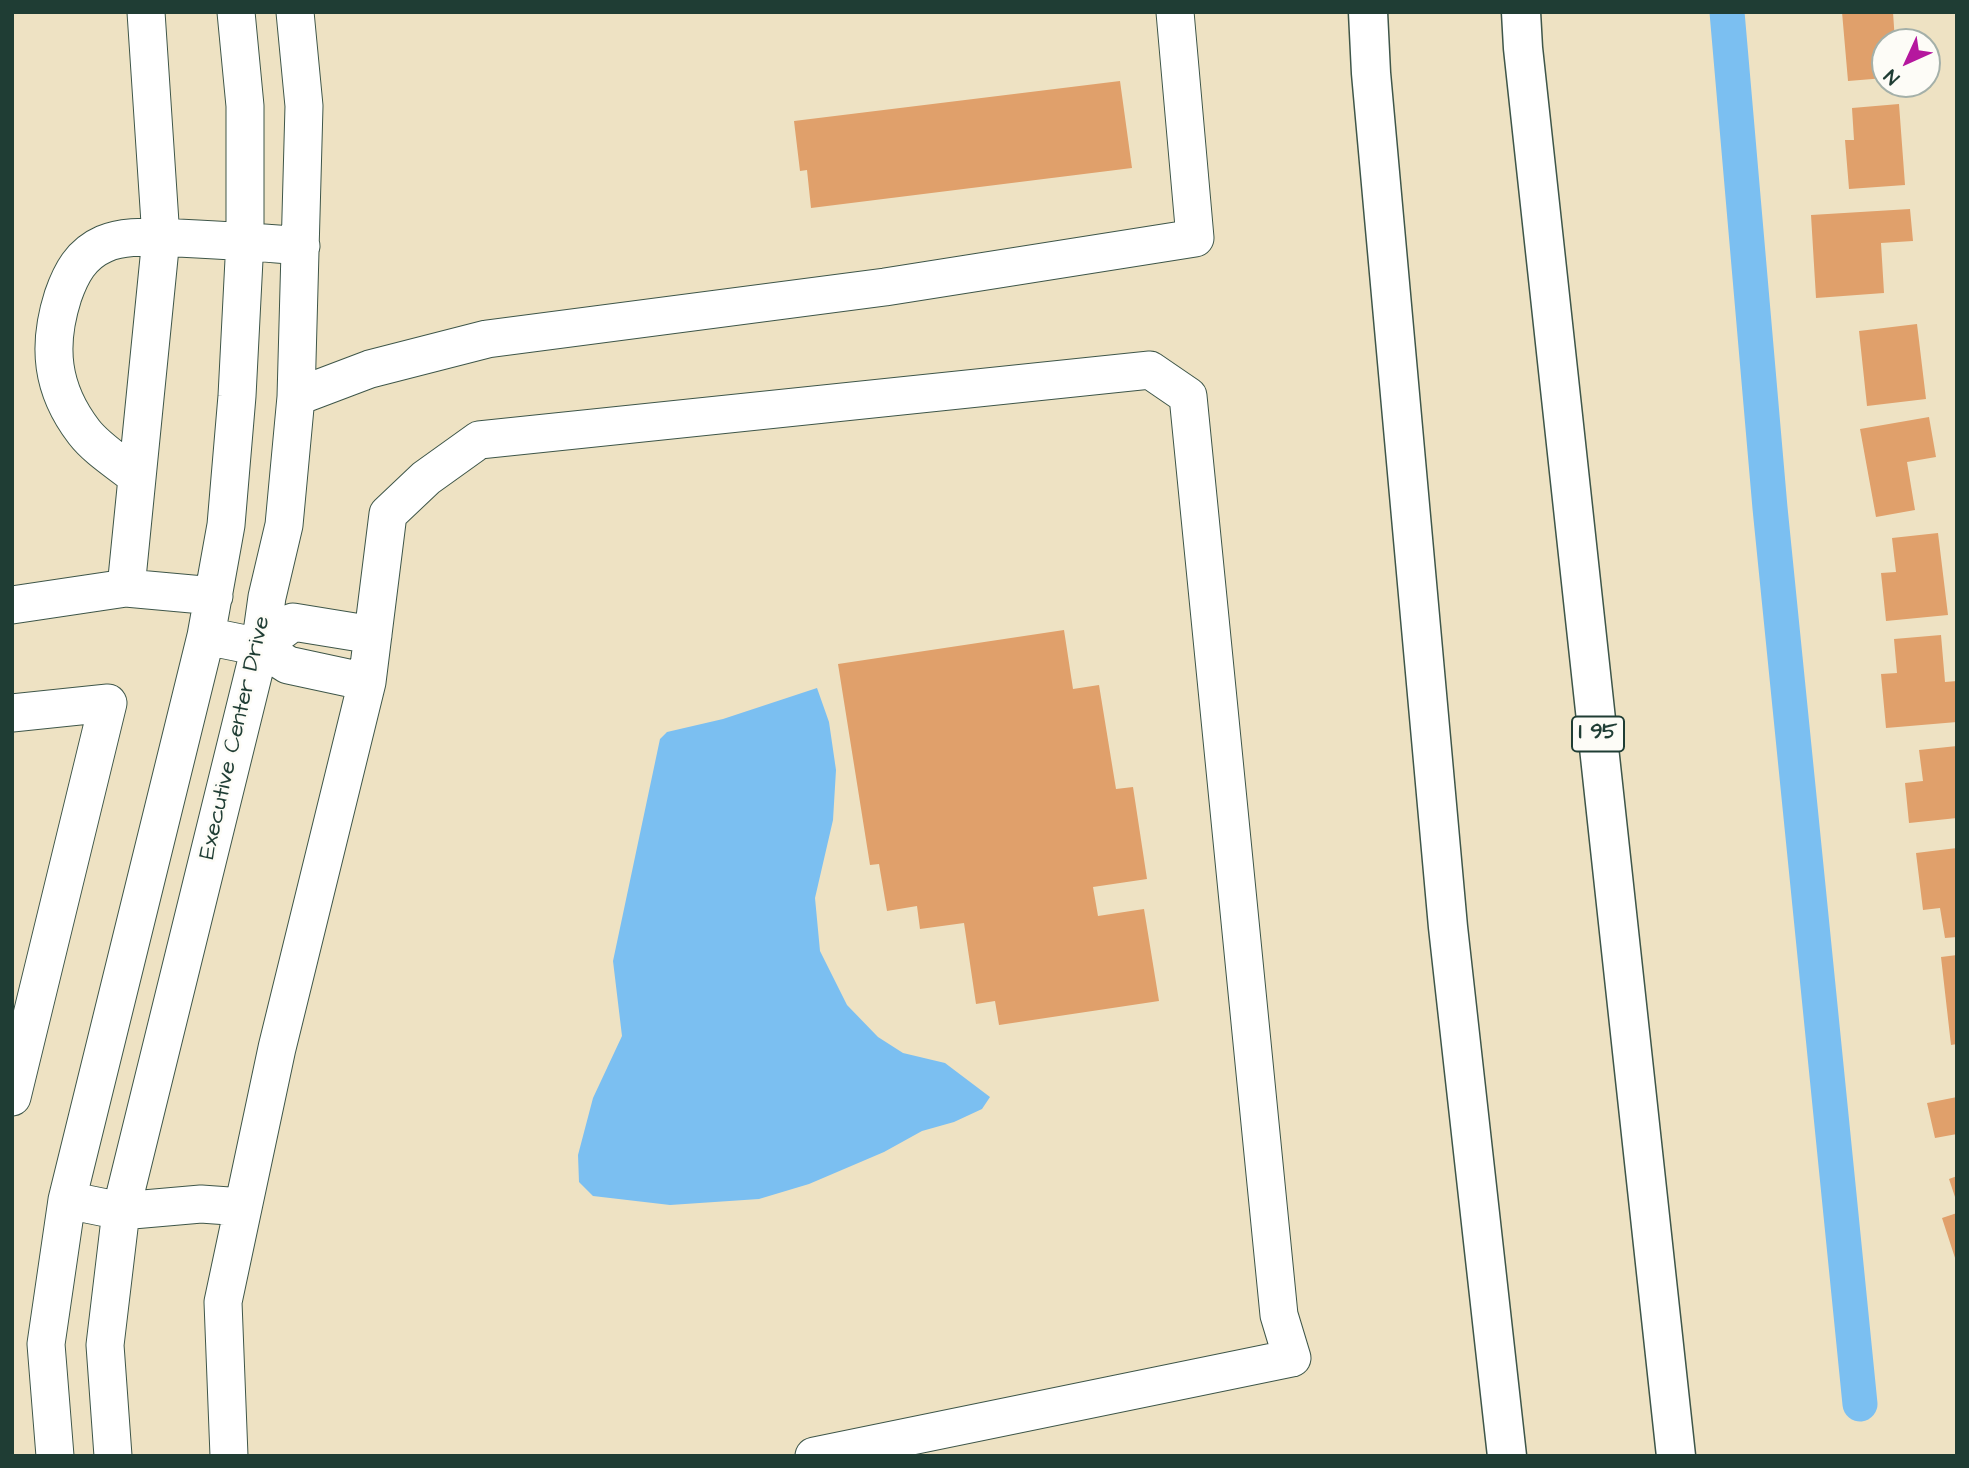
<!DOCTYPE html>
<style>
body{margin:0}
#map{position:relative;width:1969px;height:1468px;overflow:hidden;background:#eee2c3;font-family:"Architects Daughter",sans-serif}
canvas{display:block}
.frame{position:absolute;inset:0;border:14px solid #1f3d34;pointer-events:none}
.north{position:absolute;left:1871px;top:28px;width:70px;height:70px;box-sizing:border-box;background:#fdfcf7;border:2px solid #a4b0a9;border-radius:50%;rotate:225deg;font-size:19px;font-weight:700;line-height:28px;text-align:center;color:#1f3d34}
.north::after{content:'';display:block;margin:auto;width:24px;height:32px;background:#b5179e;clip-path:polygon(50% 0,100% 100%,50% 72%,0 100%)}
</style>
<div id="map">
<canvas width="1969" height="1468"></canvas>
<div class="frame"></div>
<div class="north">N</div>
</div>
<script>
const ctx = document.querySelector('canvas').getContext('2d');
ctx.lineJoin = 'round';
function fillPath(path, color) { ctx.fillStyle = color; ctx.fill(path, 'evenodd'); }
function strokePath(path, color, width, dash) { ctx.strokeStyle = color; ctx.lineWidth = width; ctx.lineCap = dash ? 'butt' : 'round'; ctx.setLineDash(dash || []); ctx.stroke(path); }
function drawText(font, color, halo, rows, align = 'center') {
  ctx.font = font + ' "Architects Daughter",sans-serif'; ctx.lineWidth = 5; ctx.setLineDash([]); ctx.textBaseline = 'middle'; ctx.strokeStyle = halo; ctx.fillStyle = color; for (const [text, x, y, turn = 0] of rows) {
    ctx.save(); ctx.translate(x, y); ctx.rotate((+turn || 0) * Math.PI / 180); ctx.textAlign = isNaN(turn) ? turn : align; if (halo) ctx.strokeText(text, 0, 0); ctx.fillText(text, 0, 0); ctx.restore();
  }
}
const water = new Path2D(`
 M817,688L829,722L836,770L833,820L815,898L820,951L847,1005L878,1037L903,1053L945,1063L990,1097L982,1109L954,1122L922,1131L884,1152L809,1184L759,1199L670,1205L593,1196L579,1182L578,1155L593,1098L622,1036L613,961L660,739L667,732L723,719Z`);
const canal = new Path2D(`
 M1727,12L1770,508L1860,1404`);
const building = new Path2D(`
 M1842,12H1893L1895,42H1885V78L1848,81Z
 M1120,81L1132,168L811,208L807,170L800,171L794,121Z
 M1899,104L1905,185L1849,189L1845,140H1854L1852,108Z
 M1910,209L1913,241L1881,243L1884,293L1816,298L1811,215Z
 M1917,324L1926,399L1867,406L1859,331Z
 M1929,417L1936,457L1907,462L1915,510L1876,517L1860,429Z
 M1938,533L1948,615L1886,621L1881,573L1896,572L1892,538Z
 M1064,630L1073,689L1099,685L1116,789L1133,787L1147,879L1093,887L1098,916L1144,909L1159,1001L999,1025L995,1001L976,1004L964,923L920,929L917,906L887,911L879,864L870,865L838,664Z
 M1941,635L1945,682L1957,681V722L1886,728L1881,674L1897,673L1894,639Z
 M1957,746V818L1909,823L1905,783L1923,781L1919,750Z
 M1957,848V937L1945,938L1940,908L1923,910L1916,853Z
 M1957,955V1044L1951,1045L1941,957Z
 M1957,1097V1134L1935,1138L1927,1103Z
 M1957,1176V1199L1956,1200L1949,1179Z
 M1957,1213V1261H1956L1942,1218Z`);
const minor = new Path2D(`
 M146,12L161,238L126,588L214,596
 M296,397L370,369L487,339L885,287L1195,238L1175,12
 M137,477C120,463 97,449 84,432C51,389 47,346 63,296C71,273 81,254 104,244C126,234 155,238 178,238C220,240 260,242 301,246
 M12,605L126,588
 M206,636L260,647L288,665L367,682
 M260,647L293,622L373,635
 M12,713L108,703L12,1097
 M67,1200L121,1211L201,1204L243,1207
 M55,1456L46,1344L67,1200L206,636L226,525L237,396L245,240V106L236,12
 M113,1456L105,1345L121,1211L260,647L267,597L284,525L296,397L304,106L295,12
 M229,1456L223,1302L277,1048L367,682L388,514L426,478L479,440L1150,370L1188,396L1279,1315L1292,1358L814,1456`);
const highway = new Path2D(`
 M1368,12L1371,73L1448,927L1507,1456
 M1521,12L1523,48L1676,1456`);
const shields = [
 [1598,734,52]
];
const shieldNames = [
 ["I 95",1598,734]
];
const streetNames = [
 ["Executive Center Drive",236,738,-77]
];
fillPath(water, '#7bbff1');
strokePath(canal, '#7bbff1', 35);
fillPath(building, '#e0a06b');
strokePath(minor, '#3e5649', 39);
strokePath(highway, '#3e5649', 41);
strokePath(minor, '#fff', 37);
strokePath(highway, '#fff', 38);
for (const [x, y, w] of shields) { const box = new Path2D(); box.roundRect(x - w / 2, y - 17.5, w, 35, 5); ctx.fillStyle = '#fdfcf7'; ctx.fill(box); strokePath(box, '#1f3d34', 2); }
drawText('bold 21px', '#1f3d34', null, shieldNames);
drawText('23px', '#1f3d34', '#fdfcf7', streetNames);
</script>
